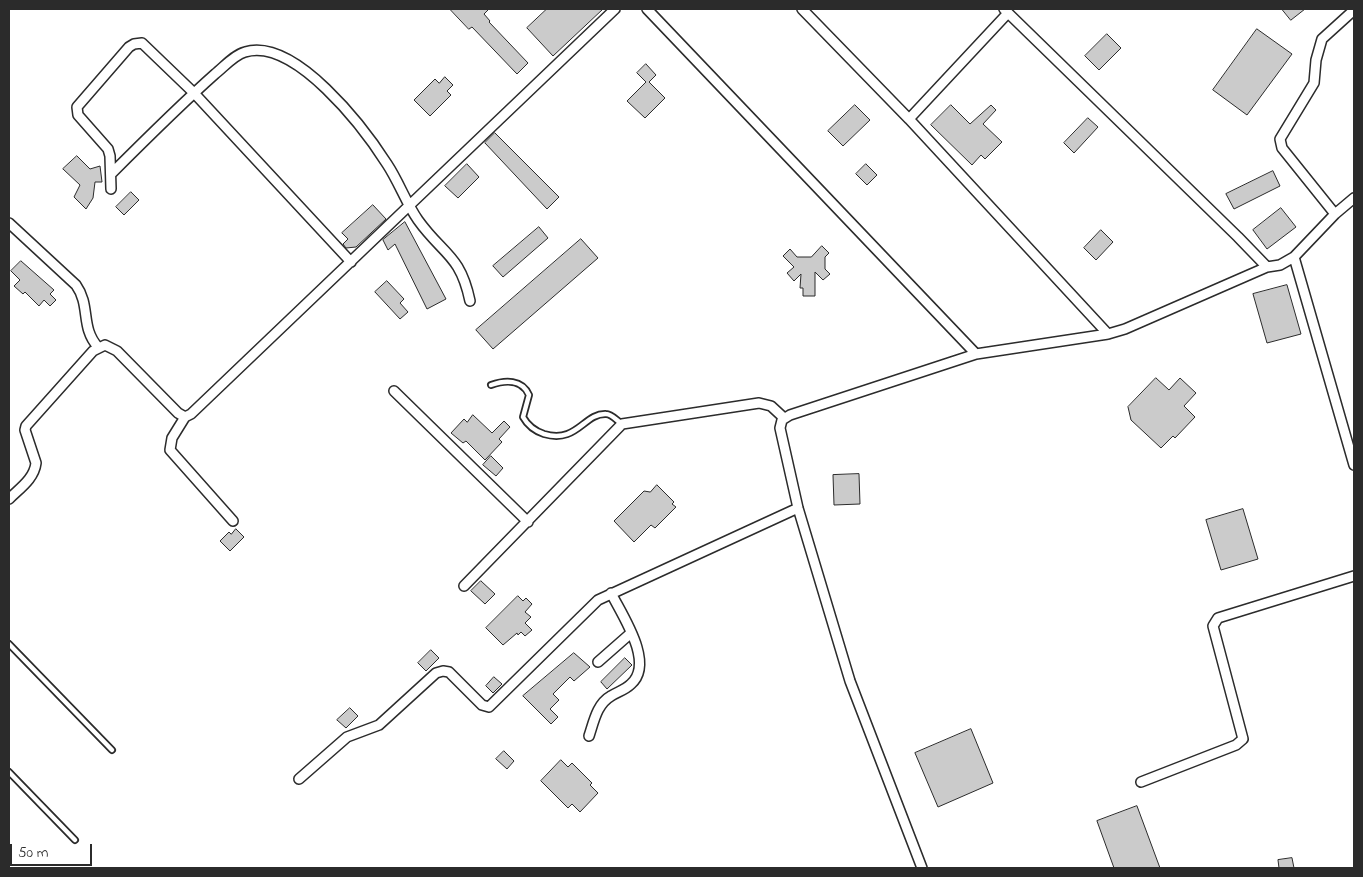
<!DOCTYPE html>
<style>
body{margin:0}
#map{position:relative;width:1363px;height:877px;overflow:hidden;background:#fff;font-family:"Indie Flower",sans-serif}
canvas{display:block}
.frame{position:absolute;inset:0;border:10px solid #2b2b2b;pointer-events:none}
.scale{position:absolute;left:10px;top:844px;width:82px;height:22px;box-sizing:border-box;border:2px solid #2b2b2b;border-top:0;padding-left:6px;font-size:15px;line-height:18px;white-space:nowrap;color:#2b2b2b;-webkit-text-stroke:4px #fff;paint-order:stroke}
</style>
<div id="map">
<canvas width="1363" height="877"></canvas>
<div class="frame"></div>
<div class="scale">50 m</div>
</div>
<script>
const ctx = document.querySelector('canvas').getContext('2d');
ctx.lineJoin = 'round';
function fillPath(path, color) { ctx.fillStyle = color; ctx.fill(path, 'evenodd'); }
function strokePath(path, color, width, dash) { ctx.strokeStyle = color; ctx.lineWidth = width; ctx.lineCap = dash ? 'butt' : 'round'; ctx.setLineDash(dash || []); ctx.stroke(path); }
const building = new Path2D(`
 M450,9H489L484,14L490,21L489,22L528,63L517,74L472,27L469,29Z
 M547,9H603L553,56L527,28Z
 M1282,9H1305L1291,20Z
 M1257,29L1292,54L1247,115L1213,90Z
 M1107,34L1121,48L1099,70L1085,56Z
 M646,64L656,75L649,82L665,98L645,118L627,101L646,82L637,73Z
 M445,77L453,85L447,91L451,95L430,116L414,100L435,79L439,83Z
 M855,105L870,120L843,146L828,131Z
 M951,105L970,124L991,105L996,110L983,124L1002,142L985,159L981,155L972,165L931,125Z
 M1088,118L1098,127L1074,153L1064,143Z
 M495,133L559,197L547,209L485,143Z
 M77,156L90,169L100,166L102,182H95L93,198L86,209L74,197L80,185L63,169Z
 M467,164L479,177L458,198L445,186Z
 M866,164L877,175L867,185L856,174Z
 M1273,171L1280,186L1234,209L1226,194Z
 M131,192L139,200L124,215L116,207Z
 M373,205L386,219L356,247L346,248L343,244L348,239L342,233Z
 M1281,208L1296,227L1267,249L1253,230Z
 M405,222L446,299L427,309L395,244L388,250L383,240Z
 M539,227L548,238L503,277L493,266Z
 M1101,230L1113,242L1096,260L1084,248Z
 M581,239L598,258L493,349L476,330Z
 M822,246L829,253L825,257V269L830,274L823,280L815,272V296H803V288H800L801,274L794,281L787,273L794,267L783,256L790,249L797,257H811Z
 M21,261L54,290L50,294L56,300L50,306L44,300L39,306L25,292L23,294L14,286L20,280L11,271Z
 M387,281L404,299L400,303L408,312L400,319L375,292Z
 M1287,285L1301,334L1267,343L1253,294Z
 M1156,378L1169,390L1180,378L1196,393L1184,406L1195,417L1175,438L1173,436L1161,448L1131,420L1128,407Z
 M473,415L492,433L504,421L510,427L499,439L502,442L485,460L466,441L463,443L451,433L464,419L467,422Z
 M491,456L503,468L496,476L483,465Z
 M859,474L860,504L834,505L833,475Z
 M657,485L674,502L672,504L676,507L655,528L651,525L634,542L614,521L644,491L650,492Z
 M1243,509L1258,559L1221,570L1206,520Z
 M236,529L244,537L230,551L220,541L229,532L231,534Z
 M481,581L495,594L485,604L471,591Z
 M518,596L523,601L526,598L532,604L525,612L531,617L525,623L532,630L525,636L521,632L518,635L517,633L503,645L486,628Z
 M431,650L439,658L426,671L418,663Z
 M574,653L590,667L574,681L570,677L553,694L559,700L550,709L558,717L551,724L523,696Z
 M625,658L632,665L607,689L601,682Z
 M494,677L502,684L493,693L486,686Z
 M350,708L358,716L346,728L337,720Z
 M971,729L993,783L938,807L915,753Z
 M504,751L514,761L507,769L496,759Z
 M561,760L568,767L572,763L592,783L590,785L598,793L580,812L572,804L568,808L541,781Z
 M1137,806L1160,868H1114L1097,821Z
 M1292,858L1294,868H1279L1278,860Z`);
const service = new Path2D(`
 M491,385C505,380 522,379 529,395L523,417C528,426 535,431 544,434C577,444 584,413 606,414C612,414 617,421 622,424
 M9,644L112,750
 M9,772L75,840`);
const minor = new Path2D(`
 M647,9L976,354
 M802,9L909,119L1108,334
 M1004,9L1238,237L1267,267
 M909,119L1008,13
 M111,174C145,140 179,106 215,74C224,67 234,55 245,52C295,37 364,128 387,164C399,182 406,203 418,220C443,255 460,254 470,301
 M111,189L110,156L108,149L78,115L77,107L129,47L134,44L142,43L194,93L351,262
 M1335,214L1282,148L1280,139L1314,83L1316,60L1322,39L1354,10
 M9,223L76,285C91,306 80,327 98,347
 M1294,257L1354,465
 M394,391L528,522
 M185,417L172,438L170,450L233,521
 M9,499C20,488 34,479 36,463L25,430L26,426L93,351L105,345L117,351L178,413L185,417L191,414L615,9
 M464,586L622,424L759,403L771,406L784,418
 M598,662L631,633
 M589,736C594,721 597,704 611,696C617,692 625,690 631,684C655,663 622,615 611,593
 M299,779L347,737L379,725L436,673L443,671L449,672L482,705L489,707L598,600L798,508
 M1141,782L1236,745L1243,739L1213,626L1218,618L1354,576
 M922,868L850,681L798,508L780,428L782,420L790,415L976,354L1108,334L1125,329L1267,267L1280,265L1294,257L1335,214L1354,198`);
fillPath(building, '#cbcbcb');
strokePath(building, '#2b2b2b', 1);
strokePath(service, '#2b2b2b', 8);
strokePath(minor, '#2b2b2b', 12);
strokePath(service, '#fff', 4.5);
strokePath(minor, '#fff', 9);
</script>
